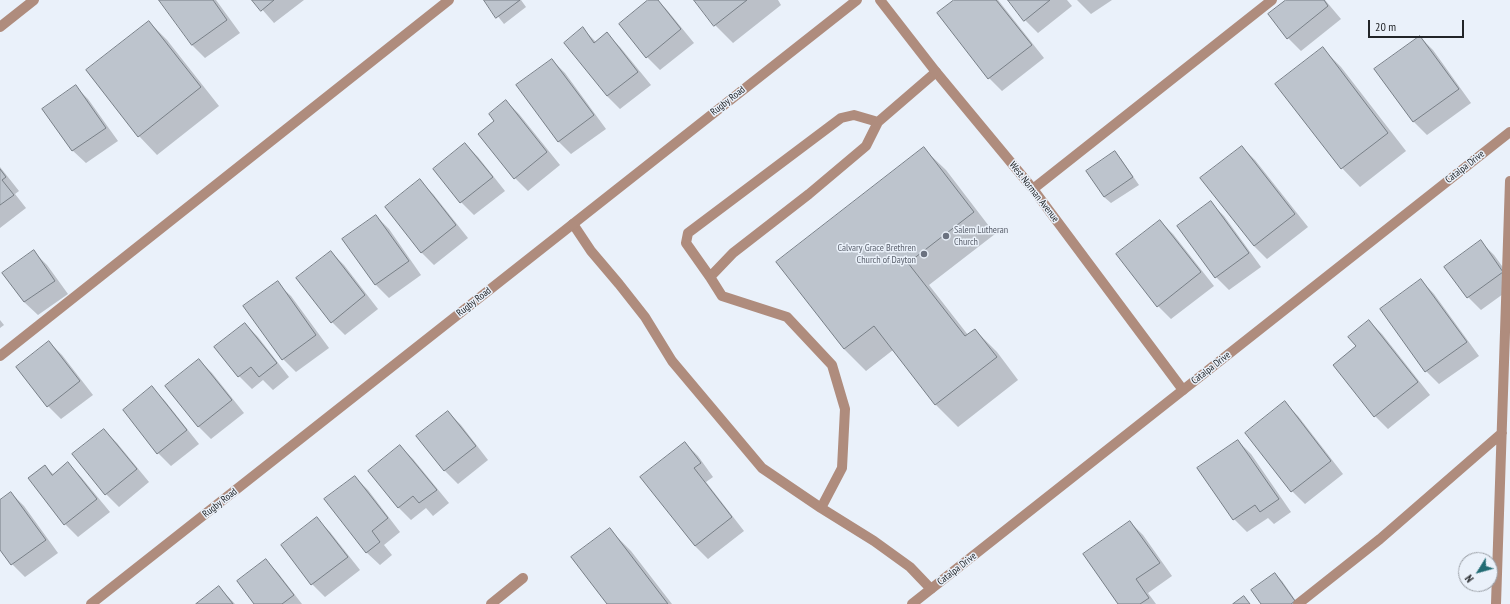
<!DOCTYPE html>
<style>
body{margin:0}
#map{position:relative;width:1510px;height:604px;overflow:hidden;background:#eaf1fa;font-family:"PT Sans Narrow",sans-serif}
canvas{display:block}
.north{position:absolute;left:1458px;top:552px;width:40px;height:40px;box-sizing:border-box;background:#eaf1fa;border:1px solid #9a9fa6;border-radius:50%;rotate:233deg;font-size:11px;font-weight:700;line-height:16px;text-align:center;color:#222528}
.north::after{content:'';display:block;margin:auto;width:14px;height:18px;background:#226c74;clip-path:polygon(50% 0,100% 100%,50% 72%,0 100%)}
.scale{position:absolute;left:1368px;top:20px;width:96px;height:18px;box-sizing:border-box;border:2px solid #222528;border-top:0;padding-left:5px;font-size:12px;line-height:14px;white-space:nowrap;color:#222528;-webkit-text-stroke:3px #eaf1fa;paint-order:stroke}
</style>
<div id="map">
<canvas width="1510" height="604"></canvas>
<div class="north">N</div>
<div class="scale">20 m</div>
</div>
<script>
const ctx = document.querySelector('canvas').getContext('2d');
ctx.lineJoin = 'round';
function fillPath(path, color) { ctx.fillStyle = color; ctx.fill(path, 'evenodd'); }
function strokePath(path, color, width, dash) { ctx.strokeStyle = color; ctx.lineWidth = width; ctx.lineCap = dash ? 'butt' : 'round'; ctx.setLineDash(dash || []); ctx.stroke(path); }
function drawText(font, color, halo, rows, align = 'center') {
  ctx.font = font + ' "PT Sans Narrow",sans-serif'; ctx.lineWidth = 3; ctx.setLineDash([]); ctx.textBaseline = 'middle'; ctx.strokeStyle = halo; ctx.fillStyle = color; for (const [text, x, y, turn = 0] of rows) {
    ctx.save(); ctx.translate(x, y); ctx.rotate((+turn || 0) * Math.PI / 180); ctx.textAlign = isNaN(turn) ? turn : align; if (halo) ctx.strokeText(text, 0, 0); ctx.fillText(text, 0, 0); ctx.restore();
  }
}
const shadow = new Path2D(`
 M161,0H216L240,33L205,58L192,45Z
 M254,0H304L274,23Z
 M485,0H521L526,7L504,24Z
 M650,0H657L667,10L694,43L660,70L647,57Z
 M695,0H778L781,5L733,43L715,25Z
 M955,0H998L1044,58L1002,91L989,78L938,14Z
 M1009,0H1067L1072,6L1038,33L1025,20Z
 M1077,0H1112L1091,14Z
 M1287,0H1325L1341,19L1301,51L1288,38Z
 M149,22L167,40L219,106L157,155L139,136L87,71Z
 M583,29L596,42L607,34L620,47L651,85L620,109L607,96Z
 M1420,37L1433,50L1471,103L1427,135L1414,122L1375,70Z
 M1323,49L1341,67L1406,151L1360,187L1342,168Z
 M552,60L565,73L606,129L571,154L558,141Z
 M75,86L88,99L118,141L86,163L72,150Z
 M506,101L519,114L560,165L528,191L515,178L495,121Z
 M465,144L478,157L505,191L474,215L461,202L435,169Z
 M1242,147L1255,160L1308,227L1267,259L1254,246Z
 M924,149L946,170L995,234L929,285L968,335L975,330L997,352L1018,380L958,427L936,405L893,350L866,371L844,349Z
 M1115,152L1121,159L1139,185L1111,203L1104,197Z
 M0,167L19,191L15,194L26,208L0,228Z
 M420,181L433,194L468,238L434,265L421,252Z
 M1211,203L1224,216L1261,267L1229,290L1216,277Z
 M376,216L389,229L421,275L389,298L376,285L344,239Z
 M1160,221L1173,234L1214,286L1171,319L1158,306Z
 M1481,242L1494,255L1510,277V289L1481,310L1468,297Z
 M34,252L47,265L68,294L38,315L24,302L4,273Z
 M331,252L344,265L378,309L345,335L332,322Z
 M1421,280L1434,294L1479,356L1439,384L1426,371Z
 M277,283L291,296L329,348L296,372L283,359Z
 M0,320L4,325L0,328Z
 M1369,321L1382,334L1430,395L1388,429L1375,416Z
 M245,324L258,337L289,377L273,390L263,380L252,389L239,376Z
 M49,342L62,355L93,395L61,419L48,406Z
 M199,360L212,373L244,413L211,439L198,426Z
 M152,388L165,401L199,444L171,466L158,453Z
 M1284,402L1298,416L1343,474L1305,504L1292,491Z
 M448,412L461,425L488,460L458,484L445,471L417,437Z
 M104,430L117,443L149,482L119,507L106,494Z
 M1238,441L1251,454L1291,512L1274,524L1268,518L1247,532L1234,519Z
 M685,443L698,456L713,477L706,482L744,531L708,559L695,546L642,477Z
 M400,446L413,459L449,503L433,516L426,508L411,520L398,507Z
 M68,464L81,477L110,512L78,537L65,524L45,466L54,475Z
 M355,477L368,490L400,532L384,545L392,555L380,565L366,552Z
 M11,493L24,506L58,553L25,577L12,564L0,548V501Z
 M317,519L330,532L360,570L325,597L312,584L282,546Z
 M1130,522L1143,535L1172,576L1148,593L1156,604H1120Z
 M609,529L631,551L672,604H608Z
 M265,560L278,573L302,604H255Z
 M1275,574L1282,581L1298,604H1262Z
 M219,587L235,604H198Z`);
const building = new Path2D(`
 M159,0H213L227,20L192,45Z
 M252,0H274L261,11Z
 M484,0H520L496,18Z
 M648,0H658L681,29L646,58L619,24Z
 M694,0H747L714,26Z
 M954,0H996L1032,45L988,79L937,13Z
 M1008,0H1050L1024,21Z
 M1286,0H1324L1328,6L1287,39L1268,14Z
 M149,21L201,87L138,137L86,70Z
 M583,27L594,43L607,32L638,72L607,96L564,43Z
 M1420,36L1459,89L1413,122L1374,69Z
 M1323,47L1388,133L1341,169L1275,84Z
 M552,59L594,115L558,142L516,85Z
 M76,85L106,128L72,151L42,109Z
 M506,100L547,152L514,179L478,134L494,121L489,114Z
 M465,143L493,177L460,203L433,169Z
 M1242,146L1295,214L1254,246L1200,178Z
 M924,147L974,212L908,263L965,336L975,329L997,357L935,405L874,326L844,349L776,262Z
 M1115,151L1133,177L1104,197L1086,171Z
 M0,169L6,177L2,180L14,195L0,205Z
 M420,179L456,225L421,253L385,207Z
 M1211,201L1249,253L1215,278L1177,226Z
 M376,215L409,261L375,285L342,239Z
 M1160,220L1201,272L1157,307L1116,254Z
 M1481,240L1503,272L1467,298L1444,267Z
 M34,250L55,281L24,302L2,273Z
 M331,251L365,295L331,323L296,278Z
 M1421,279L1467,342L1425,372L1380,309Z
 M278,281L316,335L282,360L243,306Z
 M1369,320L1418,382L1374,417L1333,365L1356,346L1348,337Z
 M245,323L277,363L259,377L251,367L238,377L214,347Z
 M49,341L80,381L47,407L16,367Z
 M199,359L232,400L198,427L165,386Z
 M152,386L187,430L157,454L123,410Z
 M1285,401L1331,461L1291,492L1245,433Z
 M448,411L476,446L444,471L416,436Z
 M104,429L137,469L105,495L72,454Z
 M1238,440L1279,499L1260,512L1255,505L1233,520L1197,468Z
 M685,442L701,463L694,468L732,517L695,546L640,477Z
 M400,445L437,490L419,503L413,496L398,508L368,471Z
 M68,462L97,499L64,525L28,478L45,465L52,475Z
 M355,476L388,518L372,531L380,542L366,553L324,499Z
 M11,492L46,540L11,565L0,550V500Z
 M317,517L348,557L311,585L281,545Z
 M1130,521L1160,563L1136,579L1149,598L1140,604H1118L1083,554Z
 M610,528L668,604H607L571,557Z
 M266,559L294,595L282,604H254L237,581Z
 M1275,573L1295,601L1291,604H1261L1251,590Z
 M219,586L233,604H196Z
 M1244,596L1250,604H1233Z`);
const service = new Path2D(`
 M1033,189L1272,0
 M573,224L591,251L619,284L645,317L672,361L762,468L821,508L874,541L910,567L931,589
 M710,277L686,243L688,233L841,118L854,115L878,122
 M0,356L449,0
 M821,508L842,468L845,409L832,365L787,317L722,296L710,277L733,253L809,194L866,146L878,122L936,72
 M491,604L523,578
 M1298,604L1380,539L1502,433
 M1496,604L1510,181`);
const minor = new Path2D(`
 M880,0L936,72L1033,189L1183,390
 M0,27L34,0
 M91,604L857,0`);
const tertiary = new Path2D(`
 M912,604L1510,132`);
const markers = [
 [946,236,4,"#6b7280"],
 [924,254,4,"#6b7280"]
];
const streetNames = [
 ["Rugby Road",728,101,-38],
 ["Catalpa Drive",1465,167,-38],
 ["West Norman Avenue",1034,192,52],
 ["Rugby Road",474,302,-38],
 ["Catalpa Drive",1211,368,-38],
 ["Rugby Road",220,503,-38],
 ["Catalpa Drive",957,569,-38]
];
const worshipNames = [
 ["Salem Lutheran",954,230],
 ["Church",954,242],
 ["Calvary Grace Brethren",916,248,"right"],
 ["Church of Dayton",916,260,"right"]
];
fillPath(shadow, '#0003');
fillPath(building, '#bdc4cd');
strokePath(building, '#787f87', 1);
strokePath(service, '#af8c7d', 10);
strokePath(minor, '#af8c7d', 10);
strokePath(tertiary, '#af8c7d', 10);
for (const [x, y, r, color] of markers) { const dot = new Path2D(); dot.arc(x, y, r, 0, 2 * Math.PI); ctx.fillStyle = color; ctx.fill(dot); strokePath(dot, '#eaf1fa', 1.5); }
drawText('10px', '#222528', '#eaf1fa', streetNames);
drawText('10px', '#5b616d', '#eaf1fa', worshipNames, 'left');
</script>
